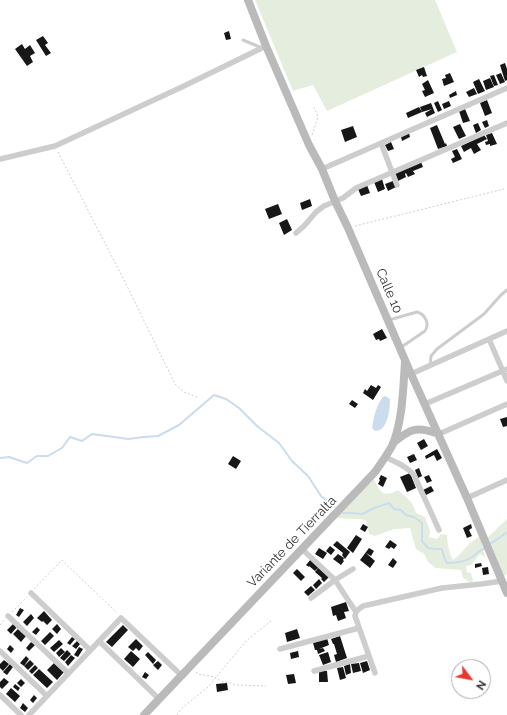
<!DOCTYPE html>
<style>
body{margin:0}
#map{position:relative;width:507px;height:715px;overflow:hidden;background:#fff;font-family:Raleway,sans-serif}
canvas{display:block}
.north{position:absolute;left:451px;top:659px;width:40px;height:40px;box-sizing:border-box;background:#fff;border:1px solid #acacac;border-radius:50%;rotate:122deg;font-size:11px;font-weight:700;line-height:16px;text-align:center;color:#303030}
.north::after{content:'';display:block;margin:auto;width:14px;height:18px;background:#e93630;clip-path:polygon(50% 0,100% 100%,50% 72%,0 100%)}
</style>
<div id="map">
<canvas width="507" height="715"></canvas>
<div class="north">N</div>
</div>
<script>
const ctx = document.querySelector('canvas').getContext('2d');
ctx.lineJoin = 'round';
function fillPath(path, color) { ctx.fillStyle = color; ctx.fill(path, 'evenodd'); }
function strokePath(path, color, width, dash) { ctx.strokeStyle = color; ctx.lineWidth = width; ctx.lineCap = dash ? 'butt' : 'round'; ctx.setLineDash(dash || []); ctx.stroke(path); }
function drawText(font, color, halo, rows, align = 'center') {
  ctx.font = font + ' Raleway,sans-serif'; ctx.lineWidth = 4; ctx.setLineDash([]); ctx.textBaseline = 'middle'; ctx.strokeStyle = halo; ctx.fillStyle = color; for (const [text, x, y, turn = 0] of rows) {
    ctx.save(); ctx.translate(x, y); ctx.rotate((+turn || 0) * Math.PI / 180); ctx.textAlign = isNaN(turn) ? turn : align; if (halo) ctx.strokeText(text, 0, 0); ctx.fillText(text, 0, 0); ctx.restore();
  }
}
const green = new Path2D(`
 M255,0H435L457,52L327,111L313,85L293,91Z
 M374,479C381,493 382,498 398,490C406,497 413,501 416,513L425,517L430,531L429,537L437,539L441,534L447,535C447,544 449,552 453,560L459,555L470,543L480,536L485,557L480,554L471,565L466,566L467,572L471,573L473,580L471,583L463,578L461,570L436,568L428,562L424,554L416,549L410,528L394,529L375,536L369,534L366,520C356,518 346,519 336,518Z
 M507,519V574L504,576L488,537Z`);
const water = new Path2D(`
 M384,396L387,397L390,399C390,409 388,431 375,431L372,428C374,416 376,405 384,396Z`);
const stream = new Path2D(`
 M0,458L9,457L27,463L37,456H48L62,448L70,437L82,441L92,434L107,436L128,439L144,437L158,436L179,425L214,395L226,399L239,408L257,426L279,443L292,461L308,476L321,496L334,507
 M343,513H349L363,514L374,508L389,503L394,509L401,510L406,515L414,517L422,523V541L428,548L436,549H442L444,557L447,563C455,563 466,562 472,557C477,554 479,550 485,548
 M491,543L495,541L507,532`);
const building = new Path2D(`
 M229,31L231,39L226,40L224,33Z
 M43,36L48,43L45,45L51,53L46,56L36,40Z
 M22,44L25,49L30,45L35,53L30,56L33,62L27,66L15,49Z
 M505,63L507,69V80L505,81L500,65Z
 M424,67L427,76L423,77L422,75L419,77L416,70Z
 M450,73L454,82L444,86L442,79L446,78L445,75Z
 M501,73L505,82L500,84L496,75Z
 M494,75L498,85L494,86L490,76Z
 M490,78L494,87L486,90L483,81Z
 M479,79L485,91L478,94L473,82Z
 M428,80L434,93L425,97L422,91L425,90L422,84Z
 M474,88L477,94L469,97L466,92Z
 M456,91L457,95L450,98L449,95Z
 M487,100L492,113L485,116L480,103Z
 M438,101L442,110L438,112L434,103Z
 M449,101L451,106L444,109L442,104Z
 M431,103L435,113L427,117L425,113L432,109L422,112L420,107Z
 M419,107L422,112L408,118L406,113Z
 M465,109L470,121L463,123L459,111Z
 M487,120L489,126L485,128L482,122Z
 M478,123L481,130L476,133L473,125Z
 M460,124L466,136L459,139L453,127Z
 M437,125L445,144L446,143L447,146L438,149L430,128Z
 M353,126L357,137L345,142L341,130Z
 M409,133L410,137L402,141L401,137Z
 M492,133L497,144L490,146V144L486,145L485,142L488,141L486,135Z
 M484,135L487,139L477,144L481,150L474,154L471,148L464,152L461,146Z
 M391,142L394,149L388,151L385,145Z
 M457,149L462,159L453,163L451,159L455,157L452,151Z
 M421,162L423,167L413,171L415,174L408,177L406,173L405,174L406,177L398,181L395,173Z
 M382,179L385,189L378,192L374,182Z
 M393,181L396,187L388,191L385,184Z
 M367,185L370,193L361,196L358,189Z
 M310,199L312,206L302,210L300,203Z
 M278,204L282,214L269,219L265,209Z
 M287,219L292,230L284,235L279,223Z
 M382,329L387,338L380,341L379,339L376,340L373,334Z
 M371,385L376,388L378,385L381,387L373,400L363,393L365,389L367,391Z
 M352,400L358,404L355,408L349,404Z
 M507,417V426L503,427L500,419Z
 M424,439L428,446L421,450L417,443Z
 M437,449L442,458L437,461L434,455L426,459L425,456Z
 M414,454L417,460L410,463L407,457Z
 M233,456L241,461L236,469L228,464Z
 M419,468L422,476L418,478L415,470Z
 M410,473L416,488L407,492L400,477Z
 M381,475L387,478L383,487L378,484L380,480L379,479Z
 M429,475L432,481L427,483L424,477Z
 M431,486L434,491L426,495L423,490Z
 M363,524L368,527L365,532L360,529Z
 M471,524L472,528L469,530L472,536L467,538L463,528Z
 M356,535L362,539L353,553L347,548Z
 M390,540L397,545L394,549L391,547L389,549L385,547Z
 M337,541L350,552L345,559L342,555L343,553L333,545Z
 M330,546L335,550L331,555L326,551Z
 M319,548L327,553L323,559L315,554Z
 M369,548L374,551L371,556L366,553L375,561L370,568L360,560Z
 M338,554L344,558L343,560L344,561L341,565L333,559Z
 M393,558L397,562L393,568L388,565Z
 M311,559L319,567L315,571L309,566V567L306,565Z
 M481,563L482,566L475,568V564Z
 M319,567L329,577L324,582L321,579L322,578L315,572Z
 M488,567L489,574L483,575L482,568Z
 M297,569L305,577L301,581L293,573Z
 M319,579L322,583L316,589L313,585Z
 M311,586L315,590L308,596L304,592Z
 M346,602L349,611L344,612L346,618L338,621L336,615L333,616L331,607Z
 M20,608L24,610L19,617L16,615Z
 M44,611L52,620L47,625L43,621L42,622L37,618Z
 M31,614L34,618L27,626L23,622Z
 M13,624L17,627L11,634L7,630Z
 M57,624L61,629L57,634L52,629Z
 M123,625L128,630L112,647L106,642Z
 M37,627L40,630L36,635L32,632Z
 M18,629L26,636L21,642L13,634Z
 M297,629L300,638L287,642L285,633Z
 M50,632L54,636L45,645L41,641Z
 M340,636L347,658L336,662L334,655L337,654L334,644H333L331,639Z
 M72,637L75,639L70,645L67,643Z
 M327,638L329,645L319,649L323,648L325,651L318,654L317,650H315L313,643Z
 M136,639L143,646L139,651L136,648L133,651L128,647Z
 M59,640L63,644L54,652L50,648Z
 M77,641L80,644L76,649L72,646Z
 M31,642L35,645L29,651L26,648Z
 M10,645L14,649L11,653L7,649Z
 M79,647L83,649L78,657L74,655Z
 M61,648L65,652L59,657L56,653Z
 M67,650L71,654L64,661L60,658Z
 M131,651L140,659L133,667L124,659Z
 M298,651L299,657L291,659L290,653Z
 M148,652L156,660L153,664L145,655Z
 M328,652L331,662L323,665L319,655Z
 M71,655L75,658L68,666L65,662Z
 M26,656L29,659L24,666L20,663Z
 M4,660L9,664L3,671L0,668V664Z
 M30,660L34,664L28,670L24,666Z
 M158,661L162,665L158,670L153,665Z
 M367,661L370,670L363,673L360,663Z
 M54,663L64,672L57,680L47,670Z
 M359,663L361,671L353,673L351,664Z
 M10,664L13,667L7,675L3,672Z
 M350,664L351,673L346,675L344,666Z
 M35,665L38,668L32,674L29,671Z
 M343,667L346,678L340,680L337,668Z
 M39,669L53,682L47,688L33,675Z
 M319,671H327L328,682H319Z
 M145,672L149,675L146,679L142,677Z
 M294,674L296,683L288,684L286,675Z
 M4,678L9,682L2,689L0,687V682Z
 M21,679L25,683L21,687L17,683Z
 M227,683L228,690L217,692L216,684Z
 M15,684L20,688L18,691L13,687Z
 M11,688L20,696L15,702L6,694Z
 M34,695L37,698L33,703L30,700Z
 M23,703L28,708L25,712L20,708Z`);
const path = new Path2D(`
 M312,135L318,117L314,107
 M58,152L126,284L175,384L184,392L199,398
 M355,226L504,189
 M34,589L62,560L117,613
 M12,612L27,597
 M0,625L4,620
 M196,672L198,674L215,677L222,682H227L236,685L266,686
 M177,715L181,709L208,687L246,641L271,621`);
const lane = new Path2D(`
 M243,40L262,48
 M389,320L417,312C425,314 430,324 425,331L400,348
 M430,366L431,356L437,349L484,314L501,295L507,290`);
const street = new Path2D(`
 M381,143L397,185
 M0,159L55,146L184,86L266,46
 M322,169L507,88
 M296,233L304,226L316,212L324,206L343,198L356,188L507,123
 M489,339L507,381
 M411,374L507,331
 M425,404L507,369
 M439,434L507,404
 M385,457C395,462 407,466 414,475L439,530
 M467,498L507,480
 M302,549L335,580L356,612
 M31,593L90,650
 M311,598L335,580L353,569
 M8,616L68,673
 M99,641L159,699
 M280,649L359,628
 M0,651L47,696
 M314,671L369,656
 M375,673L355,616C356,610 359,609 363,606L442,588L481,584L502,581
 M0,695L21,715
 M29,715L121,618L181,675`);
const secondary = new Path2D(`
 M248,0L266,46L309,145L322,169L335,201L348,228L411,374L467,498L507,593
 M393,443C411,428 417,426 439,434
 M144,715L375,472C381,463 388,454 393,444C403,418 403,389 405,362`);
const streetNames = [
 ["Calle 10",389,291,67],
 ["Variante de Tierralta",292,542,-46]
];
fillPath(green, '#e5eede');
fillPath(water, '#cadced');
strokePath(stream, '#cadced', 2);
fillPath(building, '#171717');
strokePath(path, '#cdcdcd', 1, [2, 2]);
strokePath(lane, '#cdcdcd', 3);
strokePath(street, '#cdcdcd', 5.5);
strokePath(secondary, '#bababa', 8);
drawText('13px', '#303030', '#fff', streetNames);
</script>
